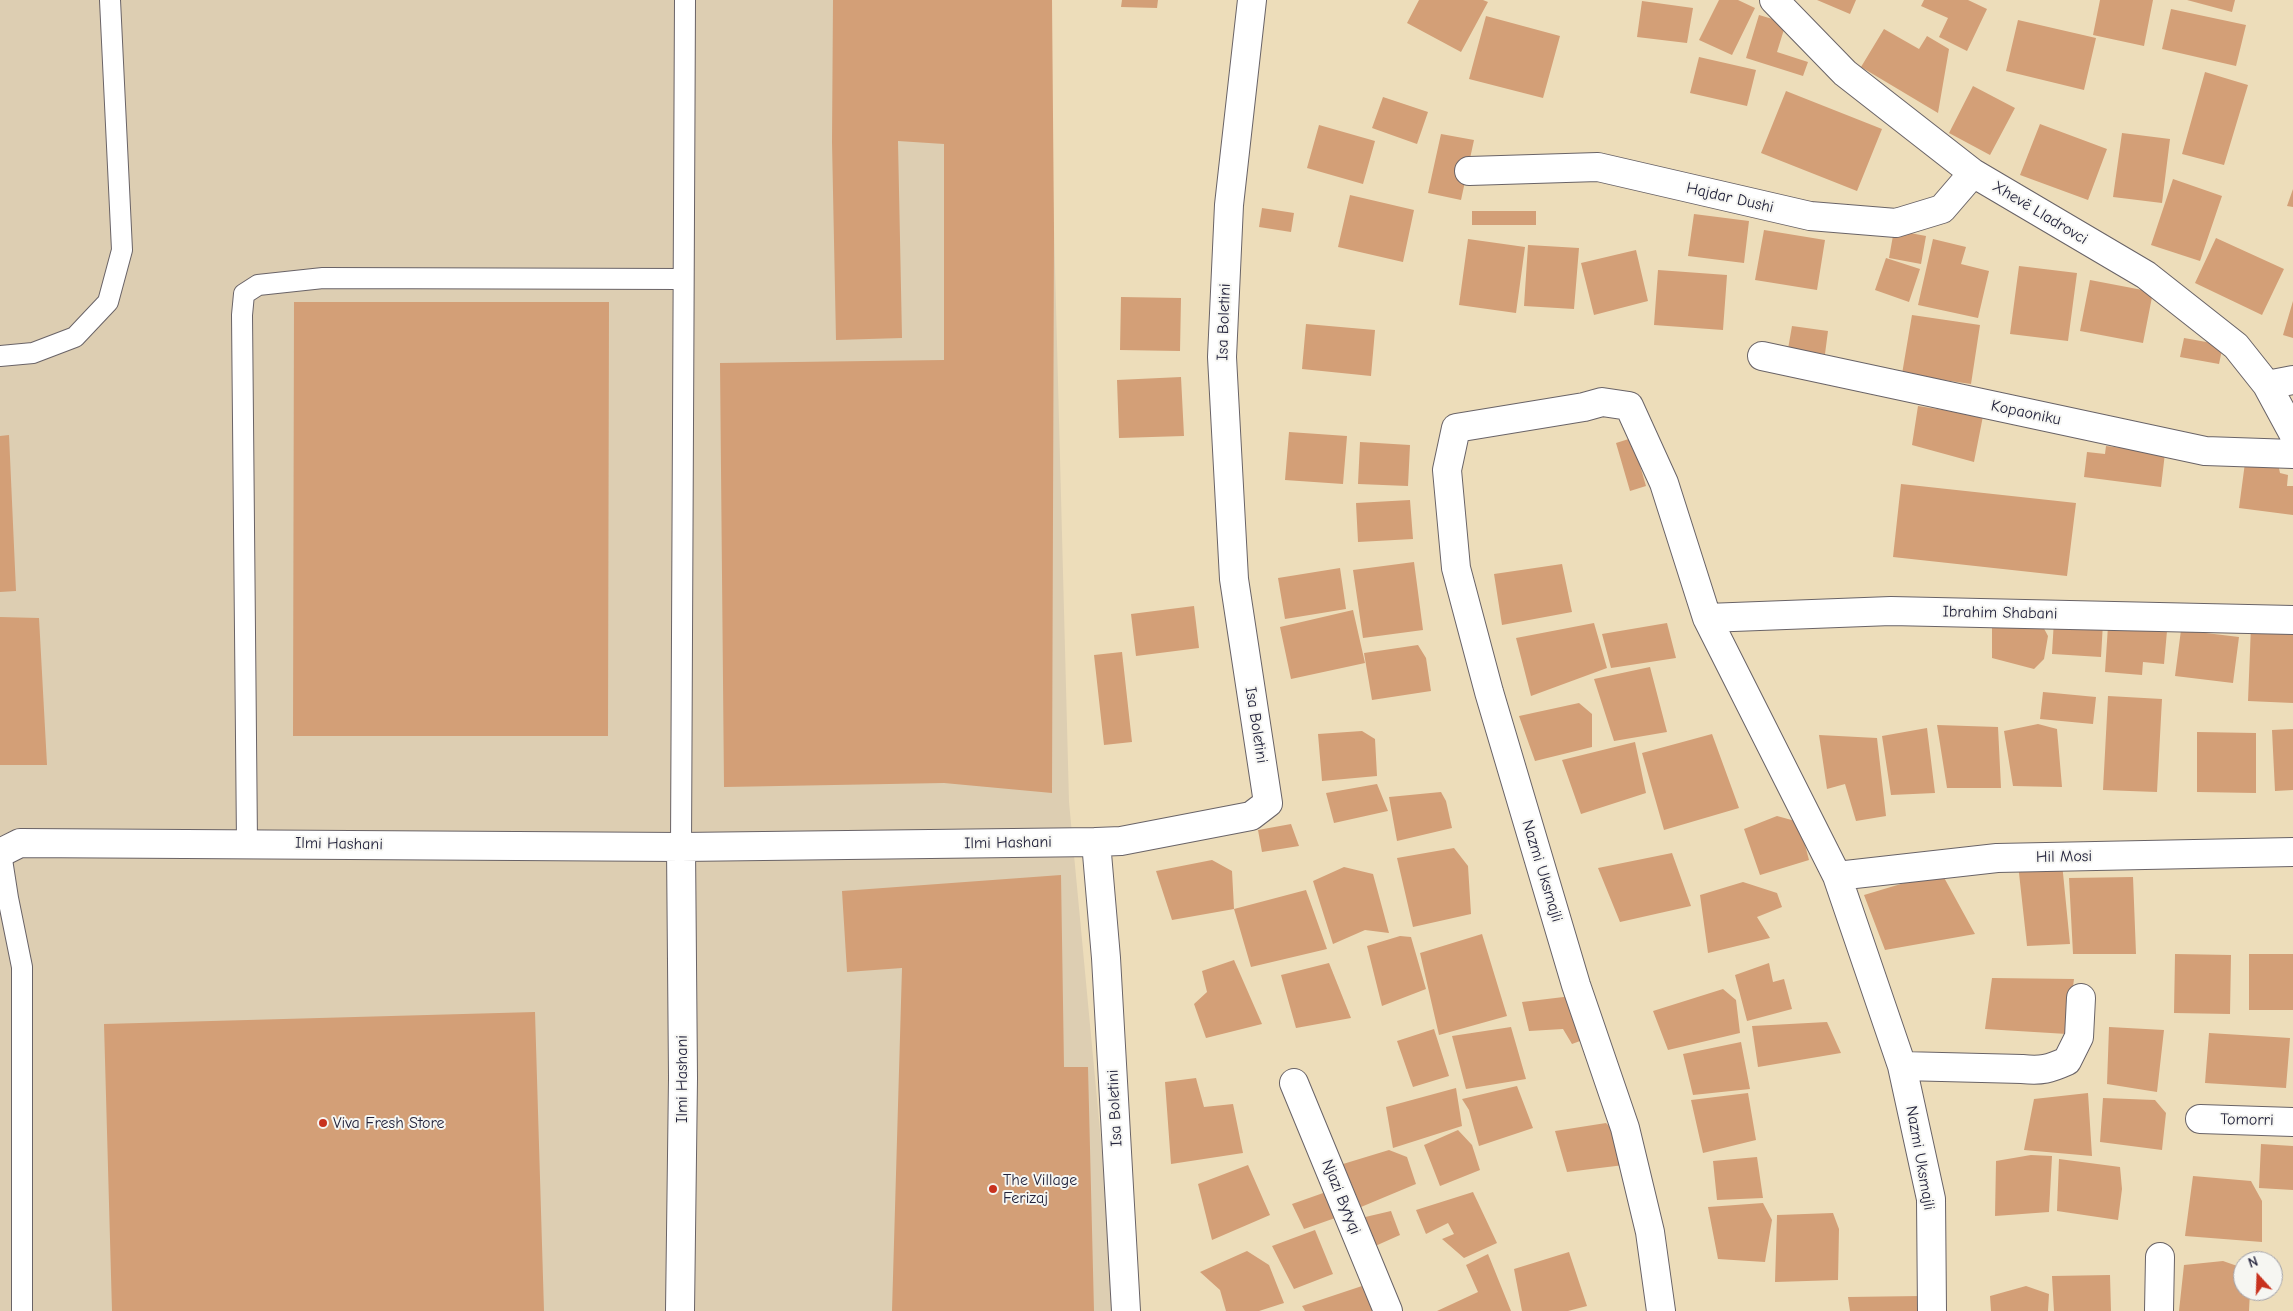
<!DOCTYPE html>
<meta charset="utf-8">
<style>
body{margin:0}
#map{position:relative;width:2293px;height:1311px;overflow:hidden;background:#edddba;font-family:"Comic Neue",sans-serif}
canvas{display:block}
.north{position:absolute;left:2233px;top:1251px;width:50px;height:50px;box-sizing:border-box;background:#f6f6f2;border:1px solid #a1a1a9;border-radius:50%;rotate:340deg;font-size:14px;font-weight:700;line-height:20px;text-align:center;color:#22223b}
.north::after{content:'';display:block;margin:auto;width:18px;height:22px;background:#c8321e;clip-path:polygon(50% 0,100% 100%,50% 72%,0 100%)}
</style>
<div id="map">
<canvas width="2293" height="1311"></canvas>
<div class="north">N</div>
</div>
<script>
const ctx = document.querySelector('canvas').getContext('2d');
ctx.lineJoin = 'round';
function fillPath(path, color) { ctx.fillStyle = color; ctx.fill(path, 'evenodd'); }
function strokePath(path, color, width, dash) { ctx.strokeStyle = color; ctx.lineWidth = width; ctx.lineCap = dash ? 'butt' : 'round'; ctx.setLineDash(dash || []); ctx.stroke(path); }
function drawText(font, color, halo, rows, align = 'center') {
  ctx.font = font + ' "Comic Neue",sans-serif'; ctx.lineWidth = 4; ctx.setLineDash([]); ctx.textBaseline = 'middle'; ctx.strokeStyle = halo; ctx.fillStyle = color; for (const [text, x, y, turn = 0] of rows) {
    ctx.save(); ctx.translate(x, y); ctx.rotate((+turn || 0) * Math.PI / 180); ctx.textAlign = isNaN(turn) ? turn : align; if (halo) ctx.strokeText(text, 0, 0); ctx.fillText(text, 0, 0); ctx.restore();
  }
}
const built = new Path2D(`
 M0,0H1048L1069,802L1117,1311H0Z`);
const building = new Path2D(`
 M833,0H1052L1054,232L1052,793L944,783L724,787L720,363L944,360V144L898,141L902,338L836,340L832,142Z
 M1122,0H1158L1157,8L1121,7Z
 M1419,0H1483L1488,2L1461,52L1407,23Z
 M1719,0H1738L1755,8L1732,55L1699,40Z
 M1817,0H1856L1850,14Z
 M1924,0H1968L1987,9L1967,51L1939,37L1948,18L1921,6Z
 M2100,0H2153L2144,46L2093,35Z
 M2187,0H2235L2232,12Z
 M1642,1L1693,8L1687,43L1637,37Z
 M2171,9L2246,25L2236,66L2162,49Z
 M1759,15L1786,23L1777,52L1808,62L1803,76L1746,58Z
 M1486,16L1560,36L1543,98L1469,79Z
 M2018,20L2096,38L2084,90L2006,71Z
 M1884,29L1919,49L1927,36L1949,49L1938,113L1861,67Z
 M1699,57L1756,70L1747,106L1690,93Z
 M2205,72L2248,85L2224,165L2182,154Z
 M1973,86L2015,108L1990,155L1949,133Z
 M1786,91L1882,129L1857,191L1761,153Z
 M1383,97L1428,112L1417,144L1372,128Z
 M2040,124L2107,149L2088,200L2020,175Z
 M1319,125L1375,141L1363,184L1307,168Z
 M2122,133L2170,139L2162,203L2113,197Z
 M1441,134L1474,140L1461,200L1428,193Z
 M2173,179L2222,196L2200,261L2151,245Z
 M2293,189V207L2287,206Z
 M1350,195L1414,210L1403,262L1338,247Z
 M1262,208L1294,213L1291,232L1259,227Z
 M1472,211H1536V225H1472Z
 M1694,214L1749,221L1744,263L1688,256Z
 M1764,230L1825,240L1817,290L1755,280Z
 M1894,230L1926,236L1921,264L1889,258Z
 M2216,238L2284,269L2262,315L2195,283Z
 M1468,239L1525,247L1516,313L1459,305Z
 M1933,239L1966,247L1961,264L1989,271L1978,318L1918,305Z
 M1528,245L1579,248L1574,309L1524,306Z
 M1636,250L1648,301L1594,315L1581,263Z
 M1886,258L1920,269L1909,302L1875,290Z
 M2019,266L2077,273L2068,341L2010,334Z
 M1658,270L1727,275L1723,330L1654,325Z
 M2090,280L2153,292L2143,343L2080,331Z
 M1121,297L1181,298L1180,351L1120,350Z
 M2293,301V338L2283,335Z
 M294,302H609L608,736H293Z
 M1912,315L1980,325L1971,384L1902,374Z
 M1306,324L1375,330L1371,376L1302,369Z
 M1792,326L1828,331L1825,354L1788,349Z
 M2184,338L2223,345L2219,364L2180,357Z
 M1181,377L1184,436L1119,438L1117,380Z
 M1918,406L1983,416L1974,462L1912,445Z
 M1289,432L1347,436L1343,484L1285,480Z
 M9,435L16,591L0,592V436Z
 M1632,438L1646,486L1630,491L1616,443Z
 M1360,442L1410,445L1408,486L1358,484Z
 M2106,446L2165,453L2161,487L2084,477L2087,452L2105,454Z
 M2246,455L2277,459L2280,473L2288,475L2287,486H2293V515L2239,508Z
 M1901,484L2076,503L2067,576L1893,557Z
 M1410,500L1413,539L1358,542L1356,503Z
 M1414,562L1423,630L1363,638L1353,570Z
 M1562,564L1572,612L1502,625L1494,574Z
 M1340,568L1346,609L1285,619L1278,578Z
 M1194,606L1199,648L1136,656L1131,614Z
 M1353,610L1365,663L1291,679L1280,627Z
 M0,617L39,618L47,765H0Z
 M1992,620L2041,623L2048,636L2044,659L2034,669L1992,658Z
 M2054,620L2103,623L2101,657L2052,654Z
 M1594,623L1607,668L1531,696L1516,638Z
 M1667,623L1676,658L1611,668L1602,634Z
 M2108,626L2167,631L2164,664L2143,662L2142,675L2105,672Z
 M2251,626L2293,628V703L2248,701Z
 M2181,630L2239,637L2233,683L2175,676Z
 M1418,645L1426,658L1431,691L1372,700L1364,653Z
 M1122,652L1132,742L1104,745L1094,655Z
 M1650,667L1667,732L1614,741L1594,679Z
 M2043,692L2096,697L2093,724L2040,719Z
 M2108,696L2162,699L2157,792L2103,790Z
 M1579,703L1592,714V747L1535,761L1519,716Z
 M2038,724L2057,729L2062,787L2013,786L2004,731Z
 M1937,725L1998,727L2001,788H1947Z
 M1927,728L1935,793L1891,795L1882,736Z
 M2293,729V790L2275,791L2272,730Z
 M1362,731L1375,739L1377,776L1322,781L1318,734Z
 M2197,732L2256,733V793L2197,792Z
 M1712,734L1739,808L1664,830L1642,753Z
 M1819,735L1877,738L1886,816L1856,821L1845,784L1827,789Z
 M1635,742L1646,793L1581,814L1562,760Z
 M1377,784L1388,811L1334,823L1326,793Z
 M1441,792L1446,801L1452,828L1397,841L1389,797Z
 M1777,816L1799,822L1809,860L1760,875L1744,829Z
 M1291,824L1299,846L1262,852L1258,830Z
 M1454,848L1468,866L1471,914L1413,927L1397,858Z
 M1672,853L1691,906L1620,922L1598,868Z
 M1212,860L1232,871L1234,909L1172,920L1156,871Z
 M2062,863L2070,944L2027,946L2018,864Z
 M1344,867L1373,874L1389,933L1365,930L1333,944L1313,881Z
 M1941,872L1975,934L1885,950L1864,895Z
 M1061,875L1064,1067H1088L1094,1311H892L902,968L847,972L842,891Z
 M2133,877L2136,954H2073L2069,878Z
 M1743,882L1777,893L1782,907L1757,917L1770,938L1708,953L1700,895Z
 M1306,890L1327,949L1251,967L1234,909Z
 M1482,934L1507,1016L1439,1035L1420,953Z
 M1400,936L1411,937L1426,989L1382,1006L1367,946Z
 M2175,954L2231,955L2230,1014L2174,1013Z
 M2249,954H2293V1010H2249Z
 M1234,960L1262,1024L1206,1038L1194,1004L1207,992L1202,971Z
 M1329,963L1351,1018L1296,1028L1281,975Z
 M1769,963L1773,982L1784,979L1792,1009L1747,1021L1735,975Z
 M1992,978L2074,979L2067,1034L1985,1029Z
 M1723,989L1736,1000L1740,1033L1668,1050L1653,1011Z
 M1572,996L1588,1038L1572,1044L1563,1029L1529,1031L1522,1002Z
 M535,1012L544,1311H112L104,1024Z
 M1827,1022L1841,1053L1758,1067L1752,1026Z
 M1511,1027L1526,1079L1466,1089L1452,1036Z
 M2109,1027L2164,1030L2157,1092L2107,1084Z
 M1434,1029L1449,1076L1413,1087L1397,1041Z
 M2209,1033L2290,1038L2286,1088L2205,1083Z
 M1741,1042L1750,1089L1693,1095L1683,1054Z
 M1196,1078L1204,1107L1233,1104L1243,1153L1171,1164L1165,1082Z
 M1517,1086L1533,1128L1479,1146L1469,1110L1462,1099Z
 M1456,1088L1462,1126L1393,1148L1386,1107Z
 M1748,1093L1756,1140L1703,1153L1691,1100Z
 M2088,1093L2092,1156L2024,1150L2034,1099Z
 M2103,1098L2155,1100L2166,1113L2162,1150L2100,1142Z
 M1606,1123L1620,1137L1624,1165L1567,1172L1555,1131Z
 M1458,1130L1472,1145L1480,1170L1440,1186L1424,1145Z
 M2261,1144L2293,1146V1190L2259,1188Z
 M1389,1150L1407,1157L1416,1184L1361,1207L1343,1164Z
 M2031,1155L2052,1156L2049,1212L1995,1216L1996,1161Z
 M1757,1157L1763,1198L1717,1200L1713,1161Z
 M2059,1159L2120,1167L2122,1189L2118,1220L2057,1211Z
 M1248,1165L1270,1215L1212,1240L1198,1184Z
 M2193,1176L2251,1181L2262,1201V1242L2185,1236Z
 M1326,1192L1338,1217L1304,1229L1292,1204Z
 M1473,1192L1497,1243L1464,1258L1442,1239L1454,1234L1448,1223L1426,1234L1416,1210Z
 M1763,1203L1772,1220L1765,1262L1718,1259L1708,1207Z
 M1391,1211L1400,1235L1373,1247L1361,1218Z
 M1833,1213L1839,1229L1838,1280L1775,1282L1777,1215Z
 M1315,1230L1333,1274L1294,1289L1272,1246Z
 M1247,1251L1269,1265L1284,1303L1259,1311H1226L1220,1290L1200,1272Z
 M1569,1252L1587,1306L1568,1311H1522L1514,1269Z
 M1488,1254L1511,1311H1437L1478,1292L1466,1265Z
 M2223,1261L2243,1268V1291H2250L2249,1311H2179L2184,1265Z
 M2110,1275L2111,1311H2054L2052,1276Z
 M1368,1284L1377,1311H1305L1302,1306Z
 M2026,1286L2049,1294L2048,1311H1991L1990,1296Z
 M1921,1296L1922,1311H1850L1848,1297Z`);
const service = new Path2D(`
 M0,356L33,353L75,337L108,302L122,250L110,0
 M247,843L242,315L244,294L258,285L323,278L682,279
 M681,847L685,0
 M1,853L8,898L22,967V1311`);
const minor = new Path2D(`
 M1774,0L1845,73L1973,173L2146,275L2236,346L2267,385L2293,433
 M1469,171L1598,167L1810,216L1896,223L1942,209L1973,173
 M1762,356L2205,451L2293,454
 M2267,385L2293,380
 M1707,618L1891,611L2293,620
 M0,853L20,843L681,847L1096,842
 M1837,876L1997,858L2293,852
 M1902,1066L2022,1069C2042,1071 2049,1069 2067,1061L2079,1037L2081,998
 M1294,1083L1388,1311
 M2200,1119L2293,1122
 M680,1311L683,1078L681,847
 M1126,1311L1106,958L1096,842L1121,841L1251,816L1268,803L1234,579L1222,357L1229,205L1252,0
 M1661,1311L1650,1232L1625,1128L1576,985L1489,692L1456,568L1447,470L1456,428L1584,407L1602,402L1629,406L1664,483L1707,618L1837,876L1902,1066L1931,1199L1932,1311
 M2159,1311L2160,1257`);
const markers = [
 [323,1123,5,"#c8321e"],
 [993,1189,5,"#c8321e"]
];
const streetNames = [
 ["Hajdar Dushi",1730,198,13],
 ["Xhevë Lladrovci",2040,213,31],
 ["Isa Boletini",1224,322,-88],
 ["Kopaoniku",2026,413,12],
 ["Ibrahim Shabani",2000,613,1],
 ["Isa Boletini",1256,725,81],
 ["Ilmi Hashani",1008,843,-1],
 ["Ilmi Hashani",339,844,1],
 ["Hil Mosi",2064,857,-1],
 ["Nazmi Uksmajli",1542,871,73],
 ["Ilmi Hashani",682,1079,-90],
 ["Isa Boletini",1115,1108,-93],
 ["Tomorri",2247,1120,1],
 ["Nazmi Uksmajli",1920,1158,80],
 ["Njazi Bytyqi",1341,1197,68]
];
const poiNames = [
 ["Viva Fresh Store",333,1123],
 ["The Village",1003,1180],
 ["Ferizaj",1003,1198]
];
fillPath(built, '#ddceb2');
fillPath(building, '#d39f77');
strokePath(service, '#696367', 22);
strokePath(minor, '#696367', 30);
strokePath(service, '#fff', 20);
strokePath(minor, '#fff', 28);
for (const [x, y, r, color] of markers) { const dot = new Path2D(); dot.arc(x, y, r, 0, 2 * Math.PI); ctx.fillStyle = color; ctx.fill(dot); strokePath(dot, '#f6f6f2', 2); }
drawText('16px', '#22223b', '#f6f6f2', streetNames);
drawText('16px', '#22223b', '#f6f6f2', poiNames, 'left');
</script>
